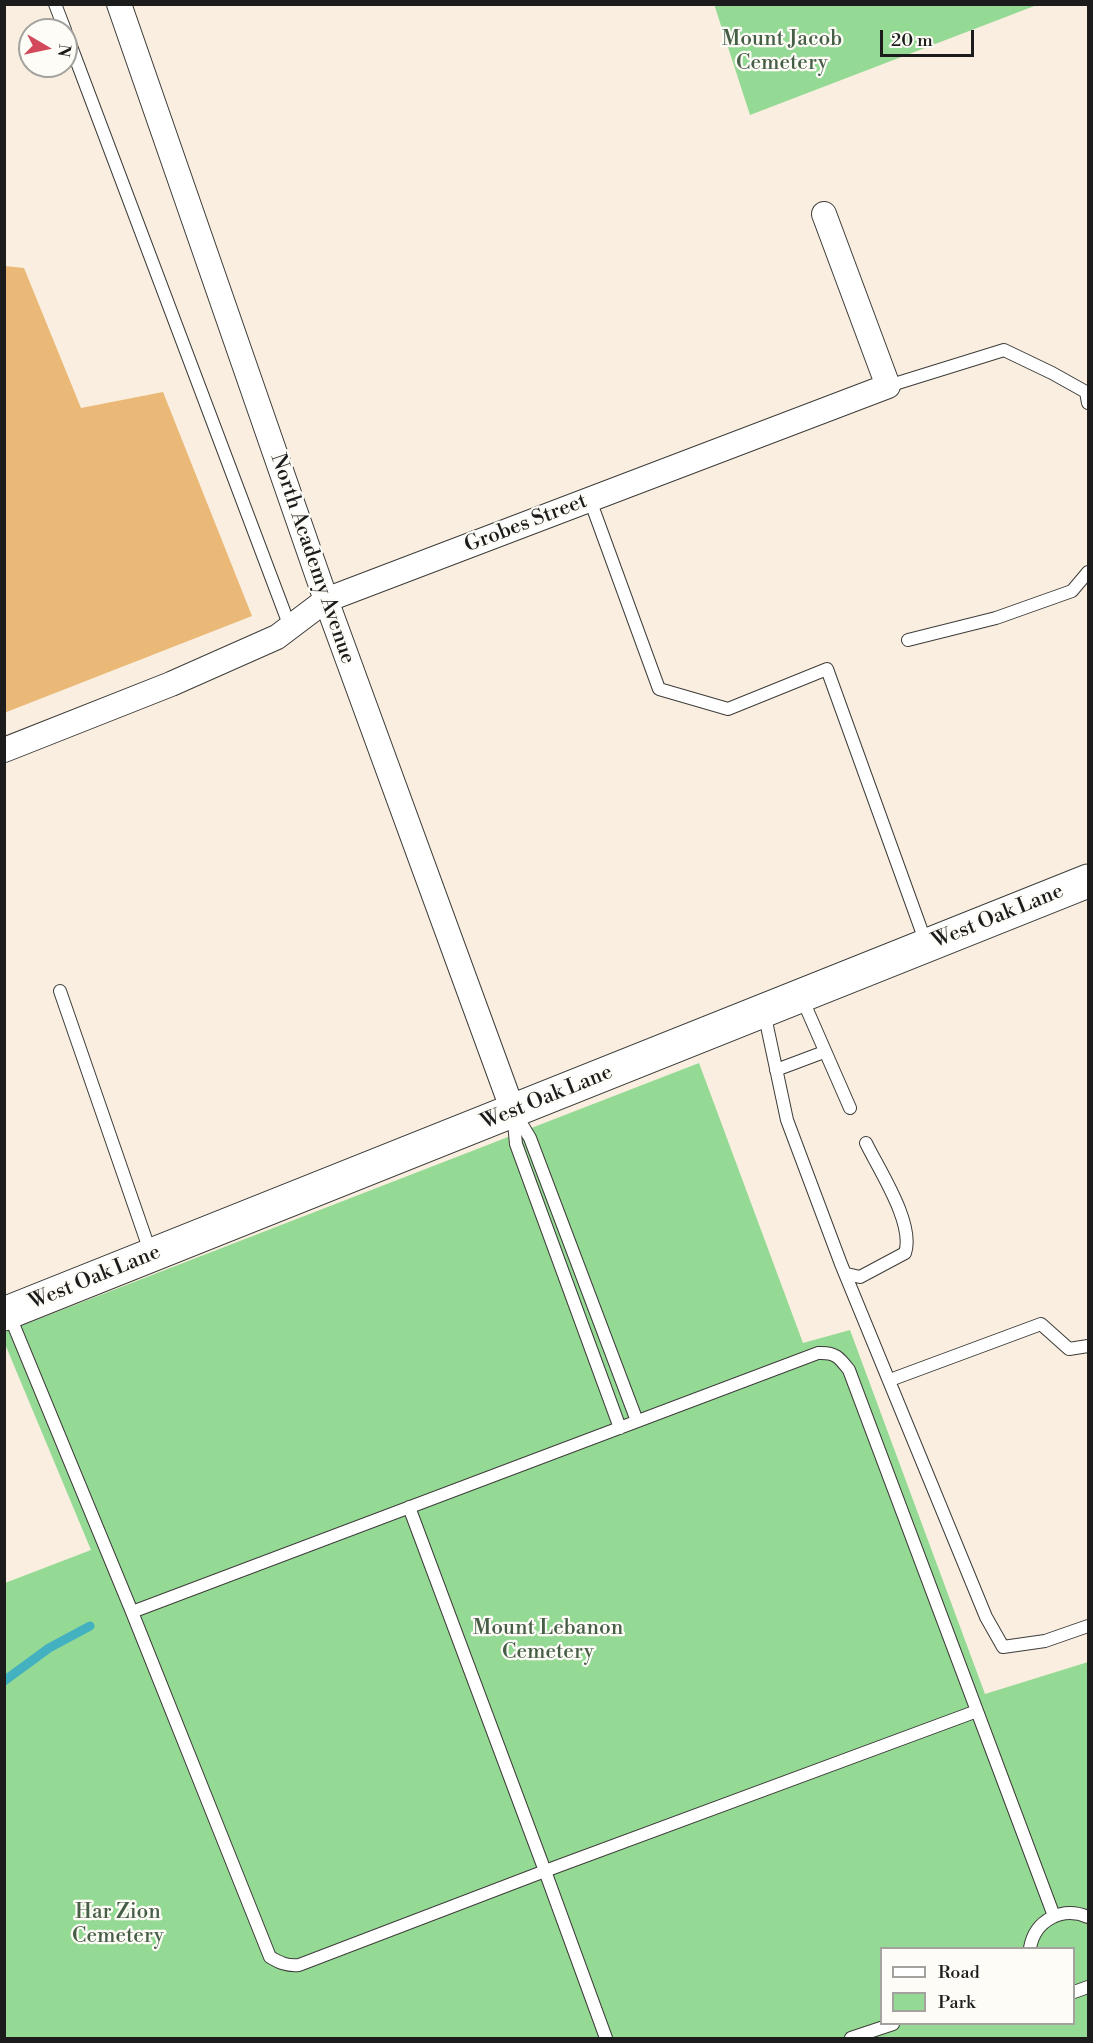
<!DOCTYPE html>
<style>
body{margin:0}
#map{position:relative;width:1093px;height:2043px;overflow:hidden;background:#f9eedf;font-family:"Libre Bodoni",serif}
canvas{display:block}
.frame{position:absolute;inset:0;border:6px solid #1c1c1c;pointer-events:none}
.legend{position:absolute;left:880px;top:1947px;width:195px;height:78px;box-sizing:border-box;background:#fdfcf7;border:2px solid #a3a29f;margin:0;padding:8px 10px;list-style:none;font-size:18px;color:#1c1c1c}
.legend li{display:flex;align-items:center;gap:12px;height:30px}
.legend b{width:30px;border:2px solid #a3a29f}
.north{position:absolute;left:18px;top:18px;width:60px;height:60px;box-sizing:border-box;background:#fdfcf7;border:2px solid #a3a29f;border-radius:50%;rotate:99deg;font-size:16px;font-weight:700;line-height:24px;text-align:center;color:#1c1c1c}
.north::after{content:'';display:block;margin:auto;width:21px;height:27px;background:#d1495b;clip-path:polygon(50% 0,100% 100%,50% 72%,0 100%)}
.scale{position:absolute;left:880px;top:30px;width:94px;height:27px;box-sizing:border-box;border:3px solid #1c1c1c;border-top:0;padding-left:8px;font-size:18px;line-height:21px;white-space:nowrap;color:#1c1c1c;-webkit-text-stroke:4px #fdfcf7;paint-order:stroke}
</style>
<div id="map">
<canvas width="1093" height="2043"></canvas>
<div class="frame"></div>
<ul class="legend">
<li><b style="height:8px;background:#fff"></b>Road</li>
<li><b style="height:16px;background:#95da94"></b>Park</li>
</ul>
<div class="north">N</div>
<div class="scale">20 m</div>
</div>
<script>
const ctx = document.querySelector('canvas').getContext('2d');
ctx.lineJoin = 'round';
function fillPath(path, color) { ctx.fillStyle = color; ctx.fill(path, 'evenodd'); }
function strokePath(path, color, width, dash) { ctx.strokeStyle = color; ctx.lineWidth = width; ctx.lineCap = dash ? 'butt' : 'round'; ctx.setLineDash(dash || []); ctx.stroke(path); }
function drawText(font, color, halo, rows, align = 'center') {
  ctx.font = font + ' "Libre Bodoni",serif'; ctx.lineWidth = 4.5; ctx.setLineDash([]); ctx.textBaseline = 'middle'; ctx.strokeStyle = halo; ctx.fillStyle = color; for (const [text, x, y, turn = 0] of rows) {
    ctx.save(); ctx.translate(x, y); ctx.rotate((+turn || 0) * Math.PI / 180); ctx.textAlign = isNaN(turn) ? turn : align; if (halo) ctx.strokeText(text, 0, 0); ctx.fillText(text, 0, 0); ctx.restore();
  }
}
const green = new Path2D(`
 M714,4H1037V5L750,115Z
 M699,1063L803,1343L850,1330L985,1694L1088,1662V2038H5V1583L91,1550L5,1344V1332ZM882,1948H1074V2024H882Z`);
const stream = new Path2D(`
 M4,1681L49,1648L90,1626`);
const building = new Path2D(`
 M4,266L24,268L81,408L163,392L252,616L4,713Z`);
const lane = new Path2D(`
 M55,4L65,30
 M66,33L290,627
 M888,386L1004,350L1052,373L1086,392L1088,403
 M590,500L659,689L728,709L827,669L926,943
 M908,640L996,618L1072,591L1088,572
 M60,991L151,1254
 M801,996L850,1108
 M764,1012L787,1120L841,1264L986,1617L1003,1647L1045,1641L1088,1626
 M776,1070L824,1052
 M513,1112L516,1144L620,1428
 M515,1113L530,1138L637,1421
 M847,1274L860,1277L905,1253C915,1224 879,1170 866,1143
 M9,1314L132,1612L270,1957C280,1963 287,1966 299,1965L545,1871L977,1711
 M890,1380L1041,1324L1069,1349L1088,1346
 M409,1507L545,1871L606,2038
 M132,1612L818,1353C835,1352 839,1357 849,1370L1054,1916
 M1030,1948C1035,1920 1062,1906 1088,1917
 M1074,1992L1088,1987
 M851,2038L893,2024`);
const street = new Path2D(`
 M119,4L326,600L513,1111
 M4,750L171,684L277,637L326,600L888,386L824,214`);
const secondary = new Path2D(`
 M4,1314L1088,881`);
const parkNames = [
 ["Mount Jacob",782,40],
 ["Cemetery",782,64],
 ["Mount Lebanon",548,1629],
 ["Cemetery",548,1653],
 ["Har Zion",118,1913],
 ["Cemetery",118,1937]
];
const streetNames = [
 ["Grobes Street",526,524,-21],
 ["North Academy Avenue",312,559,71],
 ["West Oak Lane",998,917,-22],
 ["West Oak Lane",547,1098,-22],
 ["West Oak Lane",95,1278,-22]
];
fillPath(green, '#95da94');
strokePath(stream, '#44b1c1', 9);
fillPath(building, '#eab977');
strokePath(lane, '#3d3c39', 14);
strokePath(street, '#3d3c39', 26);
strokePath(secondary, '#3d3c39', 35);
strokePath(lane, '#fff', 12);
strokePath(street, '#fff', 24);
strokePath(secondary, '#fff', 33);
drawText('21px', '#465e46', '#fdfcf7', parkNames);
drawText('21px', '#1c1c1c', '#fdfcf7', streetNames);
</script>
